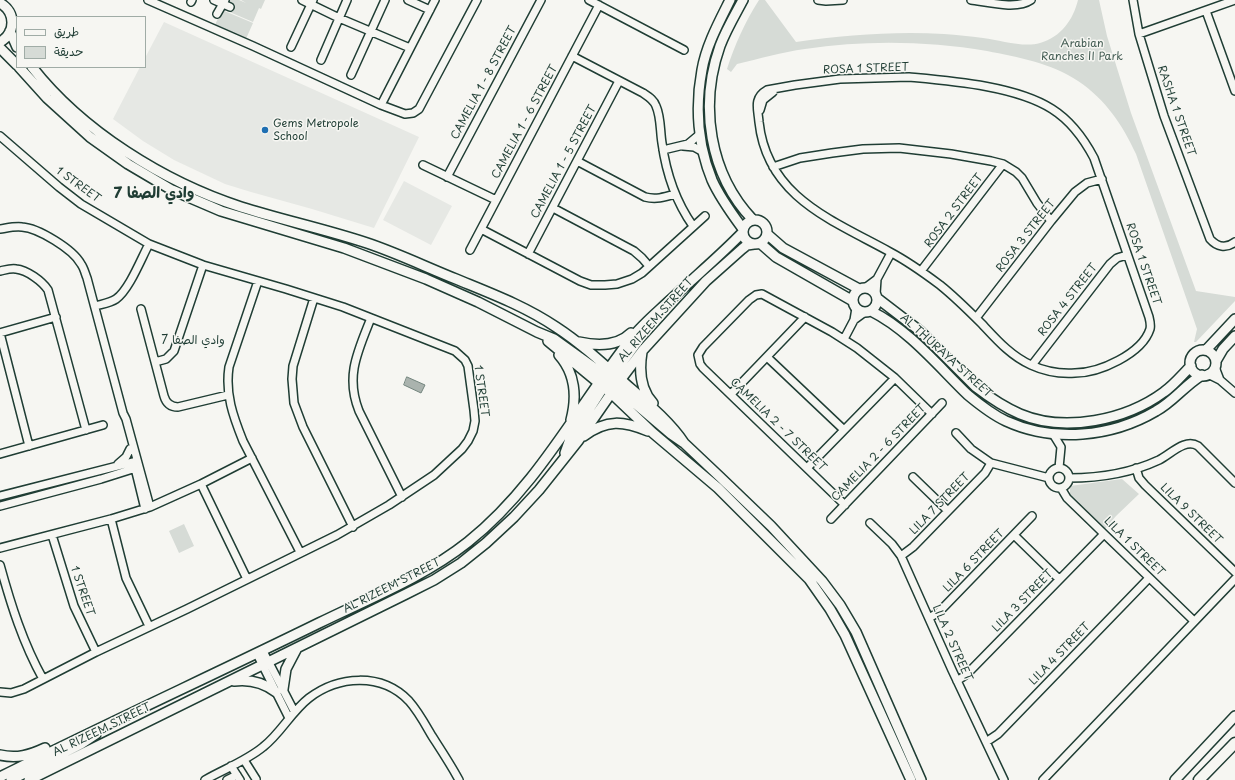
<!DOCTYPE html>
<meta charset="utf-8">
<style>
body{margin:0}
#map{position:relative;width:1235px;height:780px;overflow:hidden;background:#f6f6f2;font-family:"Playpen Sans","Playpen Sans Arabic",sans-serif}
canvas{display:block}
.legend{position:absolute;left:16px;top:16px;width:130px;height:52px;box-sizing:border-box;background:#f6f6f2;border:1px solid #a0aca6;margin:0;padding:5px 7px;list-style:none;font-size:12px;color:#1f3d34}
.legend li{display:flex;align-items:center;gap:8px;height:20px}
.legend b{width:20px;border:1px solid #a0aca6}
</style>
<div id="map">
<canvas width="1235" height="780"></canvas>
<ul class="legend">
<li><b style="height:5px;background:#f6f6f2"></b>طريق</li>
<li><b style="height:11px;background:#d6dbd6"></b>حديقة</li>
</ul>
</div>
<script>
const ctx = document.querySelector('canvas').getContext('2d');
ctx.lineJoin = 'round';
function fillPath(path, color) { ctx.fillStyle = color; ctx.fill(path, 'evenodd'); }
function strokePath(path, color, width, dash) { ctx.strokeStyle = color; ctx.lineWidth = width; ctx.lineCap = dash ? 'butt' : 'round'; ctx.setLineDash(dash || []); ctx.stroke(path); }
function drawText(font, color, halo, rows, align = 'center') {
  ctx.font = font + ' "Playpen Sans","Playpen Sans Arabic",sans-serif'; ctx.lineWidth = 3; ctx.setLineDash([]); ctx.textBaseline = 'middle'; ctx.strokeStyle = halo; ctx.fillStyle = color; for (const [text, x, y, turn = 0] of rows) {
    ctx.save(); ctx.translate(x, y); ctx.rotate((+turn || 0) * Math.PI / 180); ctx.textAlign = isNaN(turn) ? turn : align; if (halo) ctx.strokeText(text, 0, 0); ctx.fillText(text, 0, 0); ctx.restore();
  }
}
const built = new Path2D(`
 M164,22L419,137L374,228L312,209L251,192L225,184L174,160L143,141L113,119L140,67H145V58Z
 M404,181L452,206L431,245L383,220Z`);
const green = new Path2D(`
 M229,0H239L246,3L241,0H265L261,9L259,8L253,22L225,10Z
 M759,0H765L796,42C845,35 895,31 944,34C957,35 970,36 983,38C1000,40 1024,48 1040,43C1061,37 1073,20 1078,0H1099L1107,36L1131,113L1196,291L1235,297V301L1196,342H1194L1197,329L1136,154C1122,124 1106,100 1078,81C1051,63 1018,57 987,51C926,41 866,40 805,49C782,52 759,59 737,64L731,72L727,69C735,44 745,22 759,0Z
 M222,10L253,23L245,41L214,27Z
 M1122,479L1139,494L1116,516L1105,529L1070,495V486Z
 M184,524L194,546L179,553L169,531Z`);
const water = new Path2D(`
 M407,377L425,385L421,393L404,385Z`);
const street = new Path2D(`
 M148,0L253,46L381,105L405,114L413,113L419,109L477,0
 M214,0L230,7
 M302,0L339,18L410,48
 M408,0L430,10
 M589,0L684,50
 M818,0L826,1L843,0
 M971,0C987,2 1017,10 1031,0
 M1133,0L1139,34L1164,116L1210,239C1217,247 1226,249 1235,242
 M191,2L192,0
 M1206,11L1235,91
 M217,14L225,0
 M1139,34L1235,0
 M291,47L313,0
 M572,56L643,93C649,97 654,100 656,106C661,117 660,131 662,143C666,172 676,202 693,226
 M321,60L347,0
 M351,75L385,0
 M909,77C952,81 1016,86 1052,109C1071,121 1084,139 1094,158L1149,317C1150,321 1151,325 1150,329C1142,354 1099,373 1075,373C1060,374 1044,371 1031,365C1011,356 997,340 982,324C969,311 955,297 940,285C924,273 907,261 890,252C832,220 767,197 759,122C758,109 753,98 767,90L795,85L840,79Z
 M381,105L435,0
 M760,110L763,100L773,92
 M0,136L59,187L81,204L149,244L203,265L286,289L343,307L455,351L465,360L468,366L474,410L475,421L473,431L468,441L462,449L434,475L389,505L337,535L187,609L96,652L24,689L11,693L0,692
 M683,146L694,147L703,152
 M663,150L688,144L700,134
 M577,161L645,197C656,200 665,197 675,194
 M423,165L496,200
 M773,167L800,158L832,153L863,149L899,148L951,154L991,161L1003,164L1016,172L1022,178L1037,203L1051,221
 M447,177L541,0
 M553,208L634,251L642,258L649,266
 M0,229C7,228 15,226 22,227C38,228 73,249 81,264C84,268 85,273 87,278L123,413L126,419L150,507
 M481,229L580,281L591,285H605L617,284L632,279L642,273L705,216
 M470,250L599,5
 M528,254L619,81
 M0,271C5,270 11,268 16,269C27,270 42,281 48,290L86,430
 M921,271L1003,164
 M258,281L229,367C225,394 233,416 243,441L300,552
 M865,288L877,279
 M876,294L877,279L891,253
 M314,298L293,366L292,379L294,403L303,427L353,527
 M95,306C102,304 110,303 116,299C129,290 141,259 149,244
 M141,309L164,396C166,403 170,407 178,407L228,395
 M371,318C358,351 345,376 359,411L402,497
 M976,318L1051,221L1075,192L1087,183L1102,179
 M854,320L865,312
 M0,333L29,446
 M0,333L56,317
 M844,339L854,320L856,308
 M767,357L843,429
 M155,362L166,359L174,351L203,265
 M1032,365L1110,264L1117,258L1127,255
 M1215,367L1220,380
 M1208,374L1220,380L1235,393
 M731,394L805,317
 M956,433L971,449L991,463L1049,478
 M1053,434L1061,447L1059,468
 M0,454L103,425
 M118,464L126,457L130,449
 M134,464L145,509
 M1049 478a10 10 0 1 1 20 0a10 10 0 1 1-20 0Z
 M807,468L895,378
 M1136,468L1139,478L1145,485L1235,572
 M913,477L948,511
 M1069,478C1100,478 1131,473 1159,460C1171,454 1185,438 1198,446L1235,483
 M201,484L247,579
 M1061,488L1067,498L1194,621
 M0,496L137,461
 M845,505L703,368L700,364L698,355L703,347L749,300L756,295L762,294L832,332L857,348L895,378L932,414
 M0,506L101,479L139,467
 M111,519L126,578L149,626
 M831,519L942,403
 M870,523L892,544L901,556L952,670L1004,780
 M52,535L74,606L96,652
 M1014,535L1059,579
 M0,548L111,519L150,507L201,484L252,458
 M901,556L913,547L985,473L991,463
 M0,565C11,605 23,643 43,679
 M929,618L939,612L1032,516
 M263,651L294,711
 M257,654L289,718
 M957,681L967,674L1104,534
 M986,742L998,734L1149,578
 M244,760L256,779
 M231,766L240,780
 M205,780C224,769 246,761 263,747C281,733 291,712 309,698C338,676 381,672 409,701C418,711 425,724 432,736C441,750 451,765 459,780
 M227,780L237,775
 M1043,780L1235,579`);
const secondary = new Path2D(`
 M730,0C719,22 706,46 702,70C695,107 698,146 712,180C720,198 732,214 743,229
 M743,0C735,15 726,30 720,46C699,105 709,174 753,220
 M0,3C16,12 16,33 0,42
 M10,31L17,47
 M0,48L17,65
 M19,67L47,98L90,137L128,164L172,190L221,211L344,248L426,279L478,302L537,332L554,339L604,375L610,377
 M32,67C82,131 164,182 241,207C282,220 325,229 367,243C397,253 426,267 456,279C490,293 525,306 556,327C579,342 599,360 619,378C640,397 669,420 684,443
 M743 232a12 12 0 1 1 24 0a12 12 0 1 1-24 0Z
 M767,234L783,248L859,289
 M760,243L776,257L853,301
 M853 300a12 12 0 1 1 24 0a12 12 0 1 1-24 0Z
 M877,298L920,331L976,387C989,397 1004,407 1020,414C1065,433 1126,420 1164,392C1174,385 1182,375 1191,366
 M871,311C909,330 938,366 968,395C980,405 993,415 1006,421C1054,443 1112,437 1156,411C1173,402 1185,385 1202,375
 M548,341L611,393L653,433L718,488L809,579L830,609L845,635L911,780
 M579,342C597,346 617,347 631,333
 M1206,350L1235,319
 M1190 363a13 13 0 1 1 26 0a13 13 0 1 1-26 0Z
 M642,352C639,370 640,389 653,403
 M559,355C575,373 577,397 571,420
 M1216,361L1223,349L1235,336
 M611,378L642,335L645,327
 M611,383L671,434L684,443L720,477L771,526L822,581L840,605L856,632L921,780
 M584,436C607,419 623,421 648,431
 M565,453L570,439L606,383
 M234,681C250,679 263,682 276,692
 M283,689L286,669L297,648
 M0,755C17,759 30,755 45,748
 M0,777C106,724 213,675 319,623C370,598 424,577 468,542C537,487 577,408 630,340C641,326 654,315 667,303C692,279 719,257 743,232
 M11,780L81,744L96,734
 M29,780L406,594L434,580L461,563L486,543L514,517L539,490L578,441L621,379L643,350L706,281L742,249L747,245L754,244
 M1175,780L1235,716`);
const primary = new Path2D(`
 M1199,780L1235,743`);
const markers = [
 [265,130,4,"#1f6fb2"]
];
const parkNames = [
 ["Arabian",1082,44],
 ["Ranches II Park",1082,57]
];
const streetNames = [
 ["ROSA 1 STREET",866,69,-2],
 ["CAMELIA 1 - 8 STREET",484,83,-62],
 ["RASHA 1 STREET",1176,111,71],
 ["CAMELIA 1 - 6 STREET",525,122,-62],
 ["CAMELIA 1 - 5 STREET",564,162,-62],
 ["1 STREET",78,185,36],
 ["ROSA 2 STREET",954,211,-53],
 ["ROSA 3 STREET",1026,236,-52],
 ["ROSA 1 STREET",1143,264,71],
 ["ROSA 4 STREET",1068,300,-52],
 ["AL RIZEEM STREET",656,320,-49],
 ["AL THURAYA STREET",946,356,42],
 ["1 STREET",481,391,82],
 ["CAMELIA 2 - 7 STREET",778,425,44],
 ["CAMELIA 2 - 6 STREET",879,453,-46],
 ["LILA 7 STREET",940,504,-46],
 ["LILA 9 STREET",1191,514,44],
 ["LILA 1 STREET",1134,547,44],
 ["LILA 6 STREET",974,561,-46],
 ["AL RIZEEM STREET",392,586,-27],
 ["1 STREET",82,591,71],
 ["LILA 3 STREET",1023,601,-46],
 ["LILA 2 STREET",952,643,66],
 ["LILA 4 STREET",1060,654,-46],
 ["AL RIZEEM STREET",102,730,-26]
];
const poiNames = [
 ["Gems Metropole",273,124],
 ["School",273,137]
];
const neighbourhoodNames = [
 ["وادي الصفا 7",193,341]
];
const districtNames = [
 ["وادي الصفا 7",154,194]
];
fillPath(built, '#e6e8e4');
fillPath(green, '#d6dbd6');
fillPath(water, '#aab3ae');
strokePath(water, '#72847d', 1);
strokePath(street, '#1f3d34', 10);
strokePath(secondary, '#1f3d34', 12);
strokePath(primary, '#1f3d34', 13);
strokePath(street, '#f6f6f2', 7);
strokePath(secondary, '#f6f6f2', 9);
strokePath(primary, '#f6f6f2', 10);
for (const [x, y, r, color] of markers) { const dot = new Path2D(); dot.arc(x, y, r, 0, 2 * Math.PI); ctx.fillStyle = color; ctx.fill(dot); strokePath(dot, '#f6f6f2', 1.5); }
drawText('11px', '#445d54', '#f6f6f2', parkNames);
drawText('11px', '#1f3d34', '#f6f6f2', streetNames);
drawText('11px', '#1f3d34', '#f6f6f2', poiNames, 'left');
drawText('12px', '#1f3d34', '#f6f6f2', neighbourhoodNames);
drawText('bold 15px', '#1f3d34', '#f6f6f2', districtNames);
</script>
